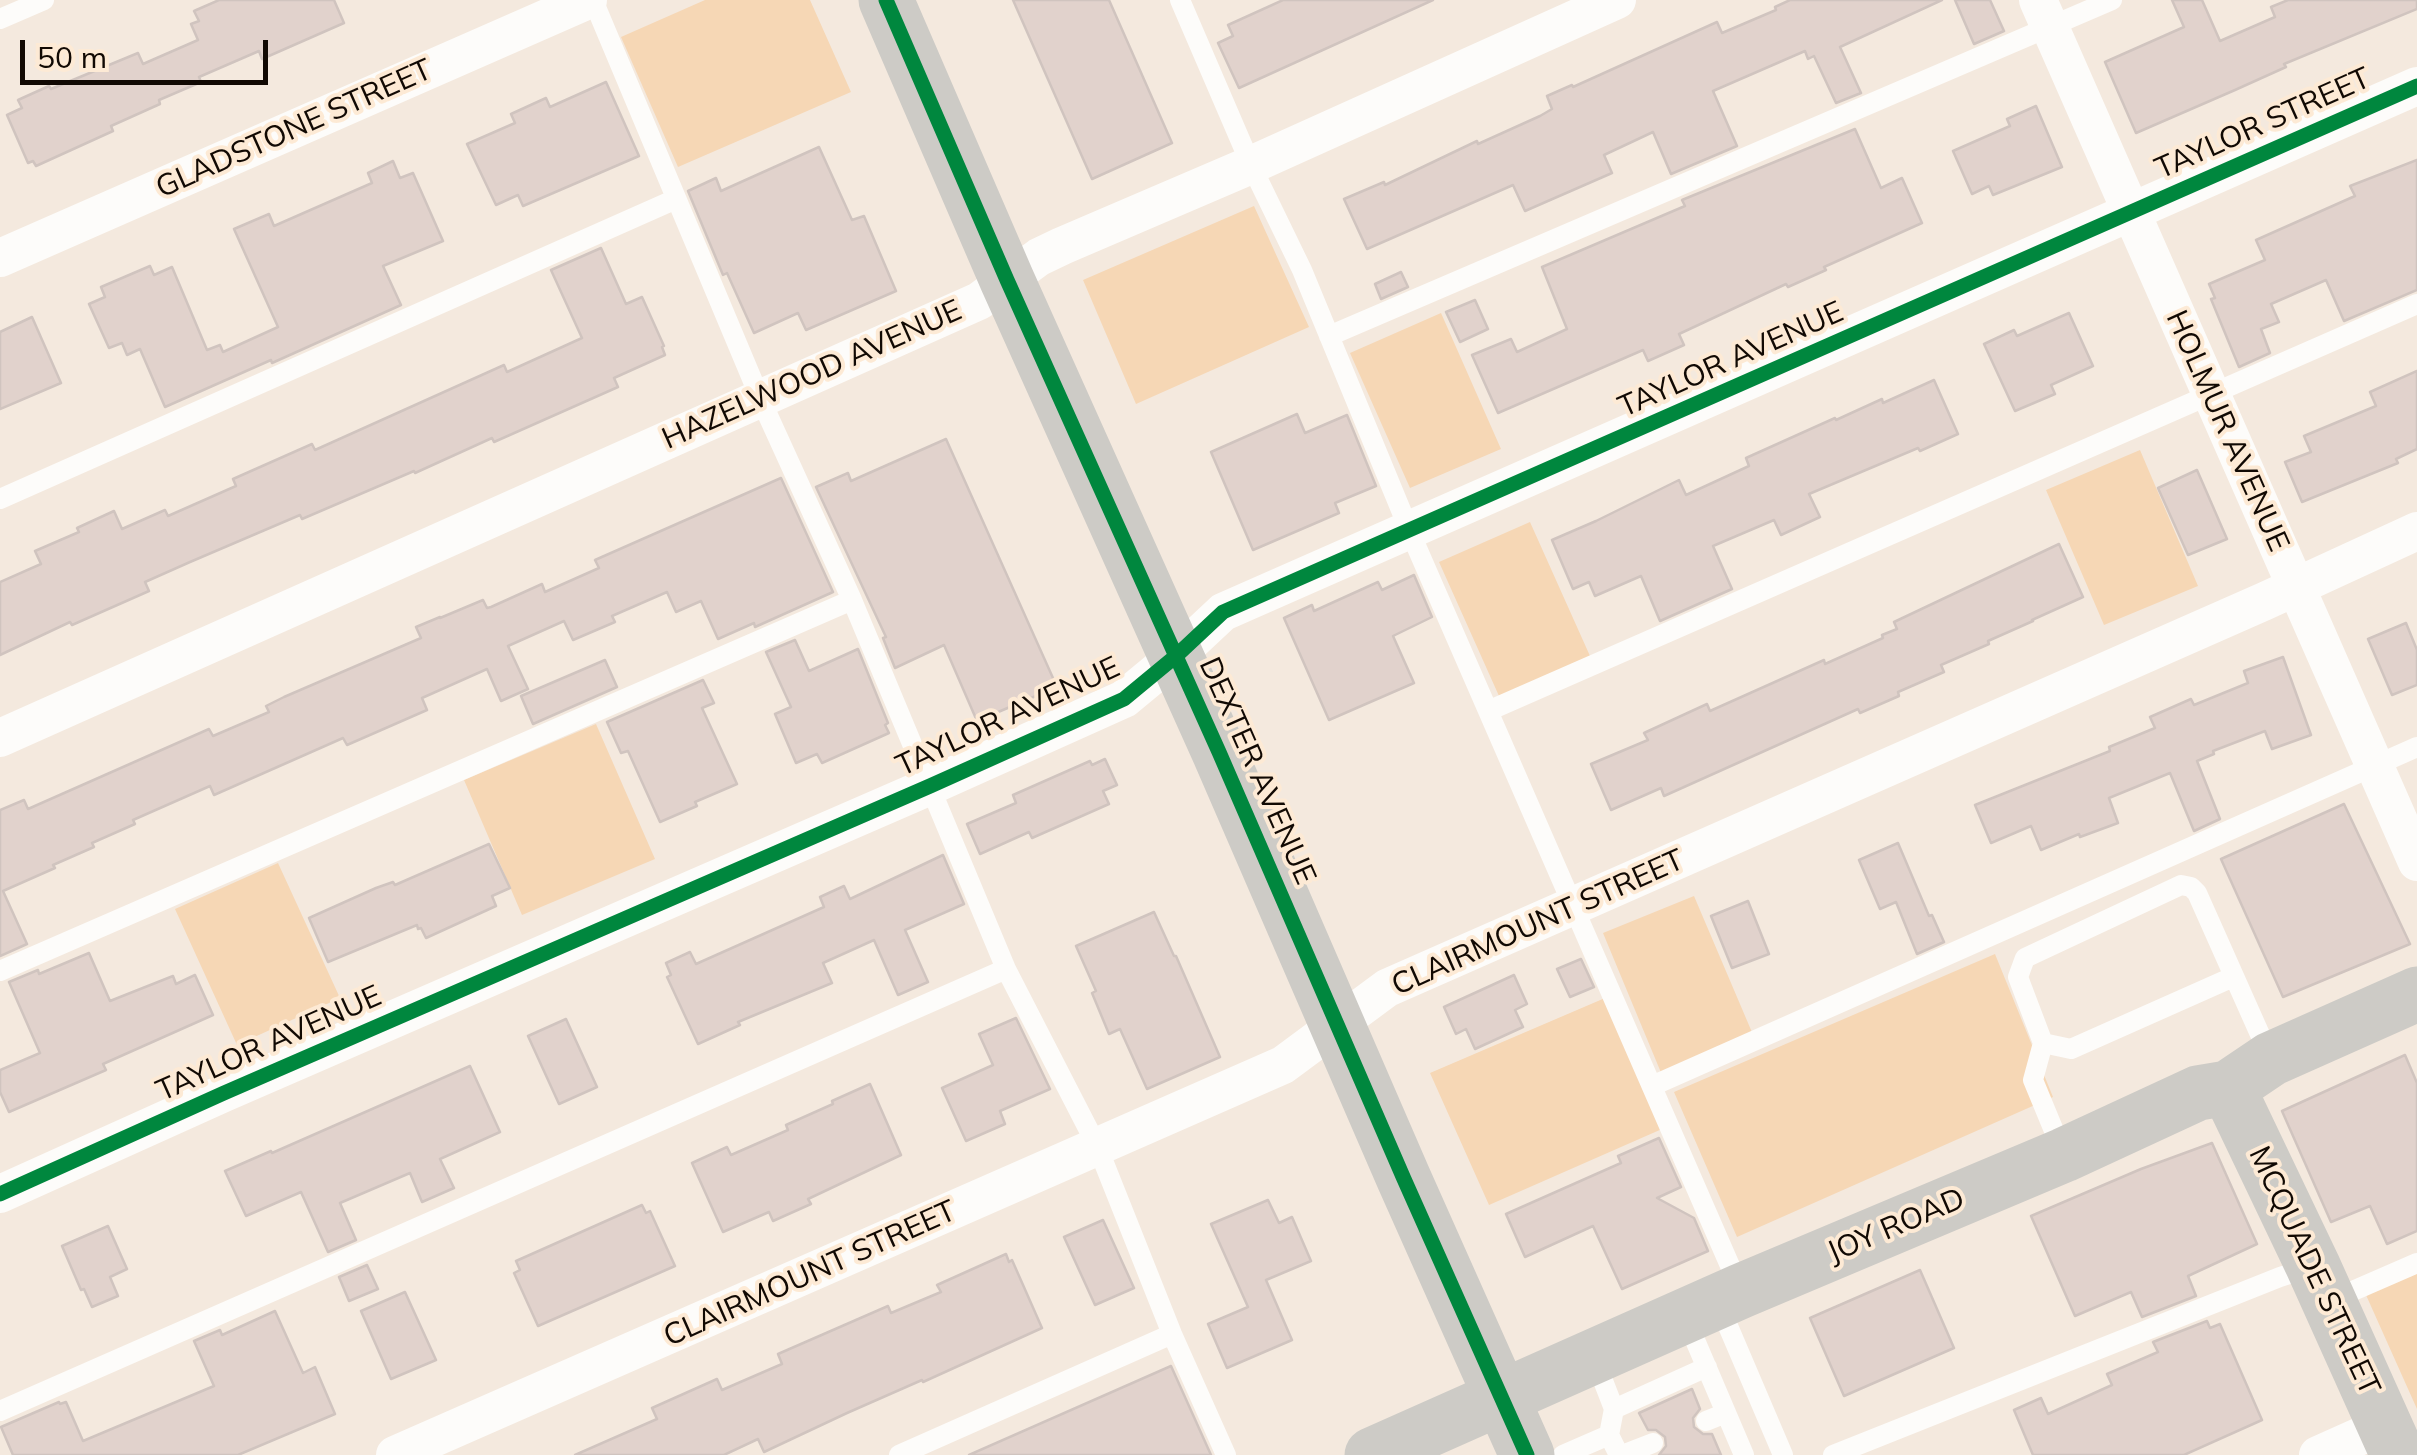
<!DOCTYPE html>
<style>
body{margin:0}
#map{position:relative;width:2417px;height:1455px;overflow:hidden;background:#f4e9de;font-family:Mulish,sans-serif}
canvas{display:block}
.scale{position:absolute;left:20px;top:40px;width:248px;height:45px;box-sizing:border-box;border:5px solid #110903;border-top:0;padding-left:12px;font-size:30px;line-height:35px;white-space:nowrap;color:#110903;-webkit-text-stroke:8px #fdead5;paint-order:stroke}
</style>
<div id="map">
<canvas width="2417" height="1455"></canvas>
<div class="scale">50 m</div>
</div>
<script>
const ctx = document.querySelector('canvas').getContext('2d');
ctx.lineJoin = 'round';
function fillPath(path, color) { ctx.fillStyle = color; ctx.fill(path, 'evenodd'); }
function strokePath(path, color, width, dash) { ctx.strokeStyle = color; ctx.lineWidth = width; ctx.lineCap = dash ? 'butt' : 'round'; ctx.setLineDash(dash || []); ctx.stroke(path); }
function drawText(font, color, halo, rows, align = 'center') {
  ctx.font = font + ' Mulish,sans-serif'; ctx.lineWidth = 8; ctx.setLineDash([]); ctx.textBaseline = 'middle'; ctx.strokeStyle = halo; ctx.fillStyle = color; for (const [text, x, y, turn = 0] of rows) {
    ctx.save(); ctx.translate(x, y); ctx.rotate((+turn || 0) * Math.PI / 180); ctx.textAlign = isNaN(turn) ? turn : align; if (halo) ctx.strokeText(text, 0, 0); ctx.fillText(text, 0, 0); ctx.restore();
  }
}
const green = new Path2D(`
 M705,0H810L851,92L678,167L621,37Z
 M1254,206L1309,327L1136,404L1083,280Z
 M1441,313L1501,449L1410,488L1350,353Z
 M2140,450L2198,586L2104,625L2046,490Z
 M1530,522L1590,656L1499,696L1439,562Z
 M596,724L655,859L522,915L464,780Z
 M278,863L340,998L237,1045L175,909Z
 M1694,896L1754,1037L1662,1075L1603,933Z
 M1995,954L2053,1097L1737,1237L1674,1092Z
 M1605,998L1662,1129L1489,1205L1430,1073Z
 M2417,1272V1409L2366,1295Z`);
const building = new Path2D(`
 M219,0H334L344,23L262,59L259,51L199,77L201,82L159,100L160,104L111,126L113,131L36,166L33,161L28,163L7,115L22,108L18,100L49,86L51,89L138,53L143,64L198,40L191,24L199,21L194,11Z
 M1013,0H1109L1172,143L1092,179Z
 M1283,0H1433L1239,88L1218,43L1233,36L1228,25Z
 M1790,0H1942L1840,47L1861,93L1836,103L1814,56L1808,59L1805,51L1713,91L1737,146L1671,174L1653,132L1604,155L1612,173L1525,211L1513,185L1367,249L1344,199L1384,182L1385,185L1477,141L1478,144L1540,116L1552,109L1547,96L1572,85L1573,87L1717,22L1722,33L1776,10L1775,7Z
 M1955,0H1990L2004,31L1974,44Z
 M2172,0H2202L2220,41L2275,17L2271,7L2288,0H2417V9L2284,64L2286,67L2235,90L2136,133L2105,62L2184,27Z
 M606,82L639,156L523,206L518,195L496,205L467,144L515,123L511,114L546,98L550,107Z
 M2036,106L2062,167L1993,195L1989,186L1972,194L1953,151L2010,126L2007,119Z
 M1855,129L1881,188L1902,178L1922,223L1824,267L1826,270L1788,287L1786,284L1679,334L1684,345L1648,361L1643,350L1498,413L1472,355L1511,339L1517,352L1567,329L1542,267L1685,206L1682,200Z
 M819,147L852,220L864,216L896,291L806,330L798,313L754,333L727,273L723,275L688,191L716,178L721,191Z
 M2417,160V290L2344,321L2326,280L2271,304L2279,322L2261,329L2270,353L2239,367L2211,299L2215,298L2209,284L2265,260L2256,240L2355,196L2350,186Z
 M393,161L400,178L413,173L443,241L383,266L401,305L272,363L271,360L165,407L140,349L127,355L122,343L109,348L89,304L105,297L101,287L150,266L154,275L172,267L207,350L220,345L223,352L278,327L234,229L269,214L274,226L372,183L368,173Z
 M601,248L626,304L642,297L664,346L662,347L665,355L614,378L618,387L494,442L492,438L415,473L414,471L302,519L300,515L190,562L145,582L149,591L72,625L70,622L0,655V582L41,564L35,551L79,532L77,528L114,511L122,529L165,510L168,516L236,486L233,479L312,444L315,450L504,365L507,372L582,338L551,270Z
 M1401,272L1408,287L1381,299L1375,284Z
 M1475,300L1488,329L1460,342L1446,312Z
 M2069,313L2093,366L2051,385L2055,394L2015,411L1984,344L2014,330L2017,336Z
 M32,317L61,383L0,409V332Z
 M2417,371V449L2396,459L2398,463L2302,502L2285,462L2311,452L2304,436L2376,406L2370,392Z
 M1934,380L1958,434L1920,451L1918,448L1809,494L1820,517L1781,535L1774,520L1713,546L1732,589L1660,621L1641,576L1595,596L1589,582L1573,589L1552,540L1596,521L1679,480L1686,495L1749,466L1746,458L1835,418L1836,420L1882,399L1883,403Z
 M1297,414L1305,433L1347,415L1376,486L1335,503L1339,513L1253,550L1211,452Z
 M946,439L1057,687L977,721L944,645L895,668L883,638L886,637L816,487L848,473L851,481Z
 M2197,470L2227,539L2188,555L2158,488Z
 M781,478L833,592L755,627L754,623L718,639L701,601L676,612L667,592L612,616L615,622L573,640L564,621L508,646L528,689L501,701L487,669L422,698L427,710L347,745L343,738L214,795L210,786L133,820L135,824L92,843L94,847L53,865L55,868L3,891L27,944L0,956V810L24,800L28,809L209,729L213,736L269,712L266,706L284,697L421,638L416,627L440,617V618L483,600L487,608L491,607L542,584L545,592L599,568L595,560Z
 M2059,544L2083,597L2032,620L2033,621L1988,641L1989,644L1941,665L1944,672L1898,692L1899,696L1860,713L1858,709L1664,796L1661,788L1611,810L1591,764L1648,740L1644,733L1707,704L1710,711L1824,660L1825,664L1883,638L1882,635L1897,629L1894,622Z
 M1414,575L1432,617L1393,636L1414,683L1329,720L1284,618L1312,605L1314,611L1378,582L1382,590Z
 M2406,623L2417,650V685L2392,695L2368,639Z
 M795,640L809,671L858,649L888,723L885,725L889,733L822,763L817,754L796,763L775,714L791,707L766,652Z
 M2283,657L2311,735L2272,749L2265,731L2213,751L2214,754L2197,761L2220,819L2194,831L2170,773L2109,798L2118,823L2080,837L2079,834L2041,850L2031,826L1991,843L1975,805L2110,751L2109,747L2155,728L2150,717L2191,699L2194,705L2248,683L2244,671Z
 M605,660L617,687L533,724L521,696Z
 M703,680L714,703L702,708L737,784L695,802L697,806L660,822L628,751L621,753L607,722Z
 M1105,759L1117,785L1103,791L1109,804L1032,838L1029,832L980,854L967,824L1016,803L1013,795L1090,761L1092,765Z
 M2344,804L2410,944L2283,997L2221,859Z
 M1898,843L1929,916L1932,915L1944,942L1917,954L1896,902L1880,909L1859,860Z
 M489,844L510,888L492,896L496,906L426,938L421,928L418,929L417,925L328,962L309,918L376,888L393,882L395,885Z
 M943,855L964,904L905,930L928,982L898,995L874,940L823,963L832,983L738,1022L740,1025L698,1044L667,977L671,975L666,963L690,952L696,964L824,907L820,897L844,886L850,899Z
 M1748,901L1769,954L1732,968L1711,916Z
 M1154,912L1174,956H1176L1220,1057L1147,1089L1120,1029L1109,1034L1092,993L1096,991L1076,946Z
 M89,953L110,1001L173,976L176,984L195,975L213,1015L103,1064L106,1070L9,1112L0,1092V1070L40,1053L9,982L38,970L39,974Z
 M1581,959L1594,987L1570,997L1557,969Z
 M1514,975L1527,1004L1515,1010L1523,1027L1475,1049L1466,1029L1456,1034L1444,1007Z
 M1016,1018L1050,1089L1000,1111L1005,1124L966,1141L942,1088L993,1065L979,1034Z
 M566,1019L597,1087L559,1104L528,1036Z
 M2405,1055L2417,1083V1231L2387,1244L2370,1206L2331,1222L2282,1111Z
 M470,1066L500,1132L440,1159L454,1188L422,1202L410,1173L340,1203L356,1240L328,1252L301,1192L246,1216L225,1171L271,1151L272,1153Z
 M870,1084L901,1155L808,1199L811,1204L773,1221L769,1212L723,1232L692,1163L727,1147L731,1155L788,1130L786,1125L833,1104L832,1101Z
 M1659,1138L1681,1187L1657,1198L1694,1218L1708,1251L1622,1289L1593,1226L1525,1257L1506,1214L1621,1163L1618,1156Z
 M2212,1143L2257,1244L2188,1276L2196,1296L2142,1317L2131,1292L2075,1316L2031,1216L2141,1169Z
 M1268,1200L1279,1223L1292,1217L1311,1261L1266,1280L1292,1340L1227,1368L1208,1324L1248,1307L1211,1224Z
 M642,1205L646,1213L650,1211L675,1266L538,1326L514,1273L520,1270L516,1261Z
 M1103,1220L1134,1288L1095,1305L1064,1237Z
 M108,1226L127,1269L110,1277L118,1296L92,1307L84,1289L81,1290L62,1246Z
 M1006,1254L1009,1262L1012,1260L1042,1328L923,1382L922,1380L847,1413L764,1452L758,1439L724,1455H575L657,1419L652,1408L717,1379L722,1390L782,1364L778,1354L888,1306L891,1313L941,1292L937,1285Z
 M367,1265L378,1289L349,1301L339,1277Z
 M1920,1270L1954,1348L1844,1396L1810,1318Z
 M405,1292L436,1360L391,1379L361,1311Z
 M275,1311L303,1373L315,1367L335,1414L238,1455H13L1,1427L59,1402L60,1404L66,1402L83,1441L214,1386L194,1341L220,1330L222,1335Z
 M2207,1321L2210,1328L2220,1324L2262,1420L2184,1455H2033L2014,1410L2041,1398L2048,1414L2112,1385L2107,1374L2158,1352L2153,1342Z
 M1171,1366L1211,1455H969Z
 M1692,1389L1700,1409L1693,1418L1694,1427L1703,1434H1712L1721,1455H1659L1666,1446L1665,1437L1656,1430H1648L1639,1413Z`);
const lane = new Path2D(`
 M593,0L760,398L852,600L1006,969L1098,1148L1172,1334L1226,1455
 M1180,0L1251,165L1302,270L1410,532L1741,1291
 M0,19L44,0
 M1329,336L2112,0
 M0,499L676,199
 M1488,711L2417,304
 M0,971L852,600
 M2043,1043L2071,1049L2233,977
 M1652,1086L2417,747
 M2064,1155L2033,1080L2043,1043L2018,977L2025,958L2181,885L2191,887L2197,893L2270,1057
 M2332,1300L2417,1263
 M1719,1305L1783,1455
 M1686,1319L1744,1455
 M1595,1360L1614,1409
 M0,1411L1006,969
 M1706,1421L1726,1413
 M1609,1435L1614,1409L1707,1367
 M899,1455L1172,1334
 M1563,1455L1609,1435L1619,1455
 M1622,1455L1653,1443
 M1833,1455L2280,1277L2311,1267`);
const street = new Path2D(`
 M2038,0L2417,862
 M0,258L588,0
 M0,738L979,301L1039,257L1062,246L1251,165L1617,0
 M0,1194L224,1093L930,786L1124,699L1176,656L1223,612L2417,86
 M395,1455L1283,1065L1387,988L2265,601L2417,531
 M2318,1455L2385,1425`);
const secondary = new Path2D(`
 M886,0L1007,280L1219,752L1404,1179L1527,1455
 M2228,1088L2313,1266L2398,1455
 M1372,1455L1741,1291L2064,1155L2198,1093L2228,1088L2271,1059L2417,994`);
const cycleway = new Path2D(`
 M886,0L1007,280L1219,752L1404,1179L1527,1455
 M0,1194L224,1093L930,786L1124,699L1176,656L1223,612L2417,86`);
const streetNames = [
 ["TAYLOR STREET",2263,124,-24],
 ["GLADSTONE STREET",294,129,-24],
 ["TAYLOR AVENUE",1731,360,-24],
 ["HAZELWOOD AVENUE",812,375,-24],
 ["HOLMUR AVENUE",2227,431,66],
 ["TAYLOR AVENUE",1008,717,-25],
 ["DEXTER AVENUE",1257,771,66],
 ["CLAIRMOUNT STREET",1538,923,-24],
 ["TAYLOR AVENUE",269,1044,-24],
 ["JOY ROAD",1896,1226,-23],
 ["MCQUADE STREET",2314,1271,65],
 ["CLAIRMOUNT STREET",810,1274,-24]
];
fillPath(green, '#f6d7b5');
fillPath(building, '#e1d2cc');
strokePath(building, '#d0c4bf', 2.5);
strokePath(lane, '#fdfcfa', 20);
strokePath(street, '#fdfcfa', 38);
strokePath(secondary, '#cdcbc6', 55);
strokePath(cycleway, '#00873e', 15);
drawText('30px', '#110903', '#fdead5', streetNames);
</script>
